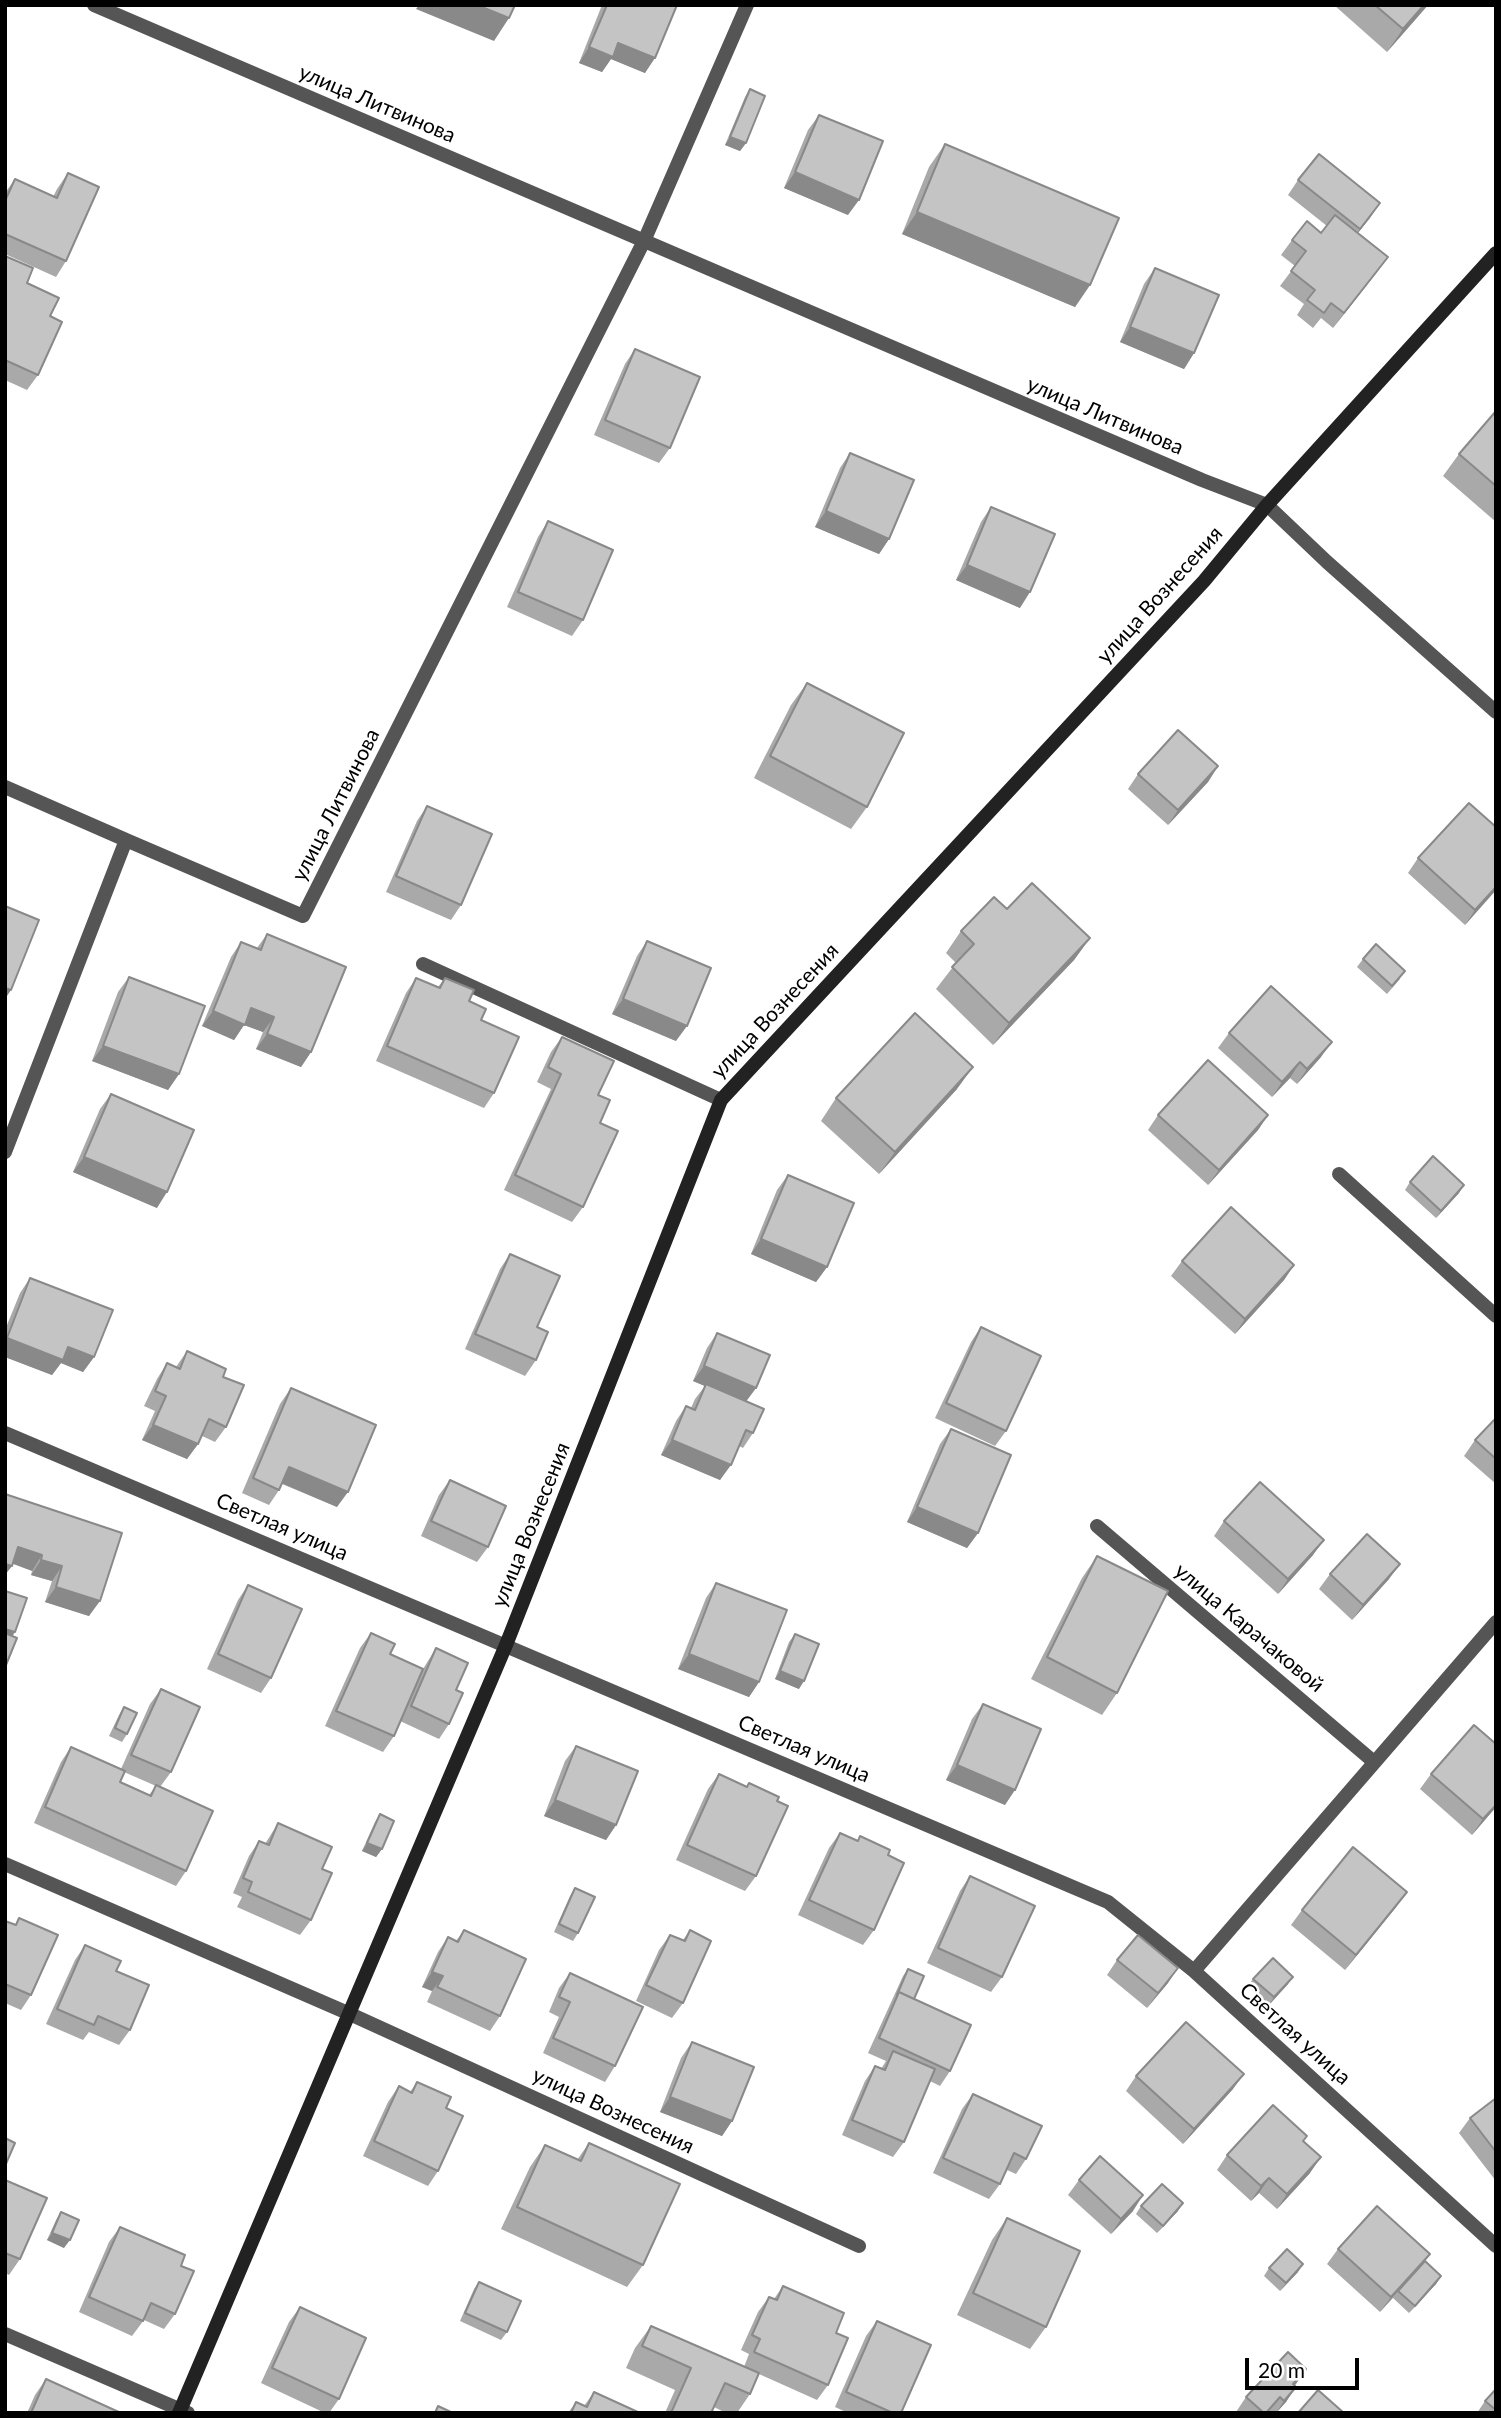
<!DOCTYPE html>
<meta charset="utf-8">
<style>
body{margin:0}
#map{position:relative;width:1501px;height:2418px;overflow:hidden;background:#fff;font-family:Lato,sans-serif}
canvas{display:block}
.frame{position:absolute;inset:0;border:7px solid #000;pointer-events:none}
.scale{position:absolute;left:1245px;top:2358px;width:114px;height:32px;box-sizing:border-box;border:4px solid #000;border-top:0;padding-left:9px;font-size:21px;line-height:24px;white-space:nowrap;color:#000;-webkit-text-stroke:5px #fff;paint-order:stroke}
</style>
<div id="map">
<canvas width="1501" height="2418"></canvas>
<div class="frame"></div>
<div class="scale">20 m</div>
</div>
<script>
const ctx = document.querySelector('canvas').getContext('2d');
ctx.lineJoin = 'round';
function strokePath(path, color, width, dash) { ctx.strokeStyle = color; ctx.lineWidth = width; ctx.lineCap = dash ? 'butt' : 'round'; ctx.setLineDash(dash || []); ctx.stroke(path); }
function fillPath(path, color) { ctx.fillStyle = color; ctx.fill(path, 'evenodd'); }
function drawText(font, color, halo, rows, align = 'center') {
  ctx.font = font + ' Lato,sans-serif'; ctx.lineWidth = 5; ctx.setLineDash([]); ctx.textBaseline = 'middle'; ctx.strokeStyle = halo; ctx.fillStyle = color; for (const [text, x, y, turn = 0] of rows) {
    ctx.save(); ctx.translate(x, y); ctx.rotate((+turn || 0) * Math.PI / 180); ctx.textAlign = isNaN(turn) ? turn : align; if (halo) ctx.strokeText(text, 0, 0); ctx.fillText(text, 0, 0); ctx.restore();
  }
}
const lane = new Path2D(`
 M5,787L126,840
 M423,964L721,1100
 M5,1152L126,840L303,916L644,241L747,5
 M1339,1174L1496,1316
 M1097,1526L1374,1762
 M5,1864L350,2014L859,2246
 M5,2334L188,2413`);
const street = new Path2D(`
 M94,5L1202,480L1267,505L1327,562L1496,712
 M5,1433L1108,1902L1194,1971L1496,2246
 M1194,1971L1496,1622`);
const secondary = new Path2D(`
 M179,2413L506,1645L721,1100L1204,581L1267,505L1496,253`);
const wall = new Path2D(`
 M602,5H677L645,73L611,59L602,72L579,63Z
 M1334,5H1428L1387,52Z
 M750,89L746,143L740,151L725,145L745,97Z
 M819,115L848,215L784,188L808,130Z
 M945,144L1090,285L1075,307L902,234L929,167Z
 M68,173L66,261L56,277L5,254V193L15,179L53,197L57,189Z
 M1298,180L1380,203L1358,233L1377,272L1333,328L1321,318L1313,328L1297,315L1304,304L1280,286L1295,266L1281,255L1292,240L1321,233L1327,226L1288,195Z
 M5,256L27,283L50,316L38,375L27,390L5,380Z
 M1155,268L1194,353L1184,369L1120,342L1144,284Z
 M635,349L670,448L659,463L594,435L625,364Z
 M1496,411V522L1443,476L1459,454Z
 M850,453L889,539L879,554L815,527L840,468Z
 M991,507L1020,608L956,580L981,522Z
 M548,521L583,620L572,636L507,607L538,537Z
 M807,683L867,807L851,829L754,778L791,705Z
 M1218,766L1208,782L1168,825L1128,789L1138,774Z
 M427,806L461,905L451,920L386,892L417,821Z
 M1418,858L1496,890L1465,925L1408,873Z
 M961,931L1090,938L1074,960L993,1045L936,989L956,963L946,953Z
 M267,934L311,1052L301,1067L256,1049L263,1032L244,1025L234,1040L202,1026L231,957L241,942L257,948Z
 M647,941L676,1041L612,1014L637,956Z
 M1363,959L1400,979L1387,994L1357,967Z
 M129,977L179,1074L168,1090L92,1061L118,992Z
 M416,978L438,987L445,978L469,1001L481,1020L494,1093L484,1108L376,1061L406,993Z
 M1229,1033L1321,1057L1297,1084L1290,1078L1272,1097L1218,1048Z
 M562,1037L598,1095L600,1123L583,1207L572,1222L504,1190L551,1089L537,1082L551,1052Z
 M957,1089L879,1174L821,1121L836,1098Z
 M111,1094L157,1208L73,1172L100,1109Z
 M1158,1115H1268L1258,1130L1208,1185L1148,1130Z
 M788,1175L827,1267L816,1282L751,1254L777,1190Z
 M1410,1182L1459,1193L1436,1218L1405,1190Z
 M510,1254L537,1327L536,1360L525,1376L465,1349L500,1269Z
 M1182,1261L1294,1265L1284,1280L1235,1334L1171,1276Z
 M30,1278L94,1357L83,1372L61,1363L52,1375L5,1357V1330L20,1293Z
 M981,1327L1006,1431L995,1446L935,1418L971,1342Z
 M717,1333L756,1388L746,1401L753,1433L743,1448L739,1446L720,1480L661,1455L676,1421L686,1406L691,1408L695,1399L705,1386L693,1381L707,1348Z
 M187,1351L223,1377L226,1427L215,1442L202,1436L198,1444L187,1459L142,1440L155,1411L144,1406L157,1379L167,1363L176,1367Z
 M291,1388L337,1507L282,1484L279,1490L269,1505L242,1493L280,1404Z
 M1496,1418V1484L1464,1456L1475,1440Z
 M951,1429L978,1533L967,1548L907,1522L940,1444Z
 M450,1480L488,1547L477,1562L421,1536L439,1495Z
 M5,1494L122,1533L89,1616L45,1602L52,1581L31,1575L32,1571Z
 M1224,1521L1313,1555L1278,1594L1214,1536Z
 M1097,1556L1117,1693L1102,1715L1031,1679L1082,1578Z
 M1330,1574L1389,1579L1352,1620L1319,1589Z
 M716,1583L759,1682L749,1697L678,1669L706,1598Z
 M248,1585L271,1678L261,1693L207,1669L238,1600Z
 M371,1633L390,1654L423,1669L436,1648L456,1690L449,1724L439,1739L400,1721L394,1736L383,1752L325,1726L360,1648Z
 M795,1634L799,1689L775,1679L789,1642Z
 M161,1689L171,1772L160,1787L186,1871L176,1886L34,1823L61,1762L71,1747L121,1769L150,1704ZM124,1772L156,1786L149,1795L120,1782Z
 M983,1704L1005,1805L946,1780L972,1719Z
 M124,1707L127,1734L122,1742L109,1736L119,1715Z
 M576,1746L616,1825L606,1840L544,1816L565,1761Z
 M719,1774L747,1787L749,1783L777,1801L756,1876L745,1891L676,1860L708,1789Z
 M1431,1774L1496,1807L1472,1835L1420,1789Z
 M380,1814L382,1849L376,1857L362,1851L375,1822Z
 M278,1823L322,1869L311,1920L300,1935L237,1907L242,1897L233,1893L249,1856L259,1841L265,1844Z
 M840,1833L857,1841L860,1836L874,1930L863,1945L798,1915L829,1848Z
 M970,1876L1002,1977L991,1992L927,1963L960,1891Z
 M575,1888L578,1933L573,1941L554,1932L570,1896Z
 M1396,1907L1345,1970L1291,1925L1302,1910Z
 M19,1918L31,1995L21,2010L5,2003V1921L15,1925Z
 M464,1930L500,2016L490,2031L427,2002L432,1991L422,1987L438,1952L448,1937L456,1941Z
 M690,1930L683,2003L672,2018L636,2001L659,1950L670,1935L683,1940Z
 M85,1945L116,1971L130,2030L119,2045L89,2032L83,2040L46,2024L75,1960Z
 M1117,1960L1168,1983L1147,2008L1107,1975Z
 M908,1969L914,1999L950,2071L940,2086L930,2081L904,2142L893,2157L842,2135L865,2081L875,2066L881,2069L886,2061L868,2053L903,1976Z
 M570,1973L615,2066L605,2082L543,2053L559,2017L549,2012L559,1988Z
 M1253,1979L1288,1984L1269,2005L1248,1986Z
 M692,2042L732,2121L722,2136L660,2112L681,2058Z
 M1136,2076L1233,2089L1183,2144L1126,2091Z
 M417,2082L446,2108L438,2171L428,2186L363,2156L388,2102L399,2086L410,2092Z
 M973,2094L1026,2159L1016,2174L1007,2170L1000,2184L989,2199L933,2173L962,2109Z
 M1496,2098V2181L1459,2133L1470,2118Z
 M1303,2142L1310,2173L1277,2209L1259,2193L1251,2201L1217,2170L1227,2155Z
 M589,2143L643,2265L627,2287L501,2229L530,2167L545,2145L577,2160Z
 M5,2180L20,2259L9,2275L5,2273Z
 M1079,2180L1133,2211L1111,2234L1068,2195Z
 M1141,2206L1178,2211L1157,2233L1136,2214Z
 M61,2212L64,2248L47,2240L56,2220Z
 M1007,2218L1046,2327L1030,2349L957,2315L992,2240Z
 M120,2227L181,2266L175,2314L164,2329L144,2320L132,2336L79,2312L109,2242Z
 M1338,2249L1430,2254L1425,2261L1441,2276L1436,2284L1409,2313L1393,2298L1380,2312L1327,2264Z
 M1269,2268L1298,2272L1280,2291L1264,2276Z
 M479,2282L507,2332L501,2340L460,2321L474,2289Z
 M783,2286L836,2333L828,2385L817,2400L759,2374L750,2394L737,2413H726L714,2407L711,2413H665L675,2390L626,2368L635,2348L651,2326L744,2367L749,2354L741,2350L758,2312L769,2297L774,2299Z
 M300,2307L339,2399L329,2413H325L261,2383L289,2322Z
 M877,2321L901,2413H848L835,2407L866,2336Z
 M46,2379L121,2413H27L35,2395Z
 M1294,2385L1286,2402L1276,2413L1236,2412L1246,2397Z
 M1496,2389V2413H1477L1485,2401Z
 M594,2392L640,2413H568L576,2402L584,2406Z`);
const shadedWall = new Path2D(`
 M419,5H477L509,18L494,41L416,9Z
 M1424,5H1428L1387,52L1403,29Z
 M618,43L655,58L645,73L611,59L602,72L579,63L589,47Z
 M730,137L746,143L740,151L725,145Z
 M795,172L859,200L848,215L784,188Z
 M1380,203L1370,218L1349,244L1360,229Z
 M917,212L1090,285L1075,307L902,234Z
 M1388,257L1377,272L1333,328L1344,313Z
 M1130,327L1194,353L1184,369L1120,342Z
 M826,511L889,539L879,554L815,527Z
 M967,565L1030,592L1020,608L956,580Z
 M1218,766L1208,782L1168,825L1178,810Z
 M1496,887V890L1465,925L1475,910Z
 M1090,938L1074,960L993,1045L1009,1023Z
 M5,988L11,990L5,999Z
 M623,999L687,1026L676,1041L612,1014Z
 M251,1008L274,1017L263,1032L244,1025L234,1040L202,1026L213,1011Z
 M267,1034L311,1052L301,1067L256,1049Z
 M1332,1042L1321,1057L1297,1084L1307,1069Z
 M103,1046L179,1074L168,1090L92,1061Z
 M1300,1062L1290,1078L1272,1097L1282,1082Z
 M973,1067L957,1089L879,1174L895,1152Z
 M1268,1115L1258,1130L1208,1185L1219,1170Z
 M84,1157L167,1192L157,1208L73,1172Z
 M1464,1185L1459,1193L1436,1218L1441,1211Z
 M761,1239L827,1267L816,1282L751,1254Z
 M1294,1265L1284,1280L1235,1334L1245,1319Z
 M7,1338L68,1347L94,1357L83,1372L61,1363L52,1375L5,1357V1341Z
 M704,1366L756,1388L745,1403L693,1381Z
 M153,1425L198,1444L187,1459L142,1440Z
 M672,1440L731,1465L720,1480L661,1455Z
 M289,1467L348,1492L337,1507L279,1482Z
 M917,1507L978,1533L967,1548L907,1522Z
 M1324,1540L1313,1555L1278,1594L1288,1579Z
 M18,1547L42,1555L32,1571L8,1562Z
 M41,1560L62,1566L52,1581L31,1575Z
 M5,1564L12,1566L5,1575Z
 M1400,1564L1389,1579L1352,1620L1363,1605Z
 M56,1587L100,1601L89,1616L45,1602Z
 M5,1629L15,1632L10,1640L5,1638Z
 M689,1654L759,1682L749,1697L678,1669Z
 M780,1671L804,1681L799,1689L775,1679Z
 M957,1765L1015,1790L1005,1805L946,1780Z
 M555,1800L616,1825L606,1840L544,1816Z
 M1496,1805V1807L1472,1835L1483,1819Z
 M367,1843L382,1849L376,1857L362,1851Z
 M1407,1892L1396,1907L1345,1970L1356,1955Z
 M1178,1968L1168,1983L1147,2008L1158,1993Z
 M432,1972L443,1976L432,1991L422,1987Z
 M1293,1977L1288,1984L1269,2005L1274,1997Z
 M1244,2074L1233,2089L1183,2144L1194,2129Z
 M670,2097L732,2121L722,2136L660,2112Z
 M1321,2157L1310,2173L1277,2209L1287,2194Z
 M1269,2178L1259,2193L1251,2201L1261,2186Z
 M1143,2195L1133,2211L1111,2234L1121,2219Z
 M1183,2203L1178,2211L1157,2233L1163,2226Z
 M52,2233L70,2240L64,2248L47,2240Z
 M1430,2254L1419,2269L1398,2291L1380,2312L1391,2297Z
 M1303,2264L1298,2272L1280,2291L1286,2283Z
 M1441,2276L1436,2284L1409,2313L1415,2306Z
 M1306,2369L1296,2384L1282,2399L1293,2384Z
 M1296,2387L1286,2402L1276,2413L1284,2401Z`);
const building = new Path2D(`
 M477,5H515L509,18Z
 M607,5H677L655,58L618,43L613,57L589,47Z
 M1375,5H1424L1403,29Z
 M750,89L765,96L746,143L730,137Z
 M819,115L883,141L859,200L795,172Z
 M945,144L1119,218L1090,285L917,212Z
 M1319,154L1380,203L1360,229L1298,180Z
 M68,173L99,187L66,261L5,234V201L15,179L57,198Z
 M1335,215L1388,257L1344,313L1331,303L1324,313L1307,300L1315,290L1291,271L1306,251L1292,240L1307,221L1321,233Z
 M5,256L33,268L27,283L59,298L50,316L62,322L38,375L5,360Z
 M1155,268L1219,295L1194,353L1130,327Z
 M635,349L700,377L670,448L605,420Z
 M1496,411V486L1459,454Z
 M850,453L914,480L889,539L826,511Z
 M991,507L1055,534L1030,592L967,565Z
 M548,521L613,550L583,620L518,592Z
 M807,683L904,733L867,807L770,756Z
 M1178,730L1218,766L1178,810L1138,774Z
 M1469,803L1496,827V887L1475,910L1418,858Z
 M427,806L492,834L461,905L396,876Z
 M1032,883L1090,938L1009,1023L952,967L974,944L961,931L994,897L1007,909Z
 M5,906L39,920L11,990L5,988Z
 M267,934L346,967L311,1052L267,1034L274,1017L251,1008L245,1025L213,1011L241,942L261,950Z
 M647,941L711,968L687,1026L623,999Z
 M1376,944L1405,971L1392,986L1363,959Z
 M129,977L205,1006L179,1074L103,1046Z
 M416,978L440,988L445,978L474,990L469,1001L486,1009L481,1020L519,1037L494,1093L387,1046Z
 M1271,986L1332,1042L1307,1069L1300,1062L1282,1082L1229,1033Z
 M915,1013L973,1067L895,1152L836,1098Z
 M562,1037L614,1061L598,1095L610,1100L600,1123L618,1131L583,1207L515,1175L561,1074L548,1067Z
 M1208,1060L1268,1115L1219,1170L1158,1115Z
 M111,1094L194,1130L167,1192L84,1157Z
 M1433,1156L1464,1185L1441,1211L1410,1182Z
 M788,1175L854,1203L827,1267L761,1239Z
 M1231,1207L1294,1265L1245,1319L1182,1261Z
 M510,1254L560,1276L537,1327L548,1332L536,1360L475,1334Z
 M30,1278L113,1310L94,1357L68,1347L63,1360L7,1338Z
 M981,1327L1041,1356L1006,1431L946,1403Z
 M717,1333L770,1355L756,1388L704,1366Z
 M187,1351L226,1369L223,1377L244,1385L226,1427L209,1419L198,1444L153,1425L166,1396L155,1391L167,1363L180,1369Z
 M706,1384L764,1409L753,1433L746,1430L731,1465L672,1440L686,1406L695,1410Z
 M291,1388L376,1425L348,1492L289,1467L279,1490L253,1478Z
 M1496,1418V1459L1475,1440Z
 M951,1429L1011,1455L978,1533L917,1507Z
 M450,1480L506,1506L488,1547L431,1521Z
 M1260,1482L1324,1540L1288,1579L1224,1521Z
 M5,1494L122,1533L100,1601L56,1587L62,1566L41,1560L42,1555L18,1547L12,1566L5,1564Z
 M1367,1534L1400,1564L1363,1605L1330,1574Z
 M1097,1556L1168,1591L1117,1693L1047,1657Z
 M716,1583L787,1610L759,1682L689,1654Z
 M248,1585L302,1609L271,1678L218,1654Z
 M5,1591L27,1598L15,1632L5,1629Z
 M5,1633L17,1638L6,1665L5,1664Z
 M371,1633L395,1644L390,1654L423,1669L394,1736L336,1711Z
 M795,1634L819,1644L804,1681L780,1671Z
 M436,1648L468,1663L456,1690L463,1693L449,1724L411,1706Z
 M161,1689L200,1707L171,1772L131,1755Z
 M983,1704L1041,1729L1015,1790L957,1765Z
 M124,1707L137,1713L127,1734L115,1728Z
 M1474,1725L1496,1744V1805L1483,1819L1431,1774Z
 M576,1746L638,1771L616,1825L555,1800Z
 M71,1747L125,1771L120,1782L151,1796L156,1785L213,1811L186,1871L45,1807Z
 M719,1774L747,1787L749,1783L779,1797L777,1801L788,1806L756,1876L687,1845Z
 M380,1814L394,1821L382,1849L367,1843Z
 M278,1823L332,1847L322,1869L332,1873L311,1920L248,1892L252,1882L243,1878L259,1841L269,1845Z
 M840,1833L858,1841L860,1836L890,1850L888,1855L904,1863L874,1930L809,1900Z
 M1353,1847L1407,1892L1356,1955L1302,1910Z
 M970,1876L1035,1906L1002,1977L938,1948Z
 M575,1888L595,1897L578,1933L559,1924Z
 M19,1918L58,1935L31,1995L5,1984V1921L16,1925Z
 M464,1930L526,1959L500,2016L437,1987L443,1976L432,1972L448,1937L458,1942Z
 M690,1930L711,1941L683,2003L646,1985L670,1935L685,1941Z
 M1138,1935L1178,1968L1158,1993L1117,1960Z
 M85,1945L121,1961L116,1971L149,1985L130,2030L98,2016L94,2025L57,2009Z
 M1273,1958L1293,1977L1274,1997L1253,1979Z
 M908,1969L924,1976L914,1999L899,1992L897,1995Z
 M570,1973L643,2007L615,2066L553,2038L570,2002L559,1997Z
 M899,1992L971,2025L950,2071L879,2038Z
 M1186,2022L1244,2074L1194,2129L1136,2076Z
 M692,2042L754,2067L732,2121L670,2097Z
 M893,2051L935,2069L904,2142L852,2120L875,2066L885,2070Z
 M417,2082L451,2097L446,2108L463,2116L438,2171L374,2141L399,2086L412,2093Z
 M973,2094L1042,2126L1026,2159L1014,2153L1000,2184L943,2158Z
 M1496,2098V2152L1470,2118Z
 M1273,2105L1307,2136L1303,2141L1321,2157L1287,2194L1269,2178L1261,2186L1227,2155Z
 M5,2138L15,2143L5,2166Z
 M589,2143L680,2184L643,2265L517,2207L545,2145L581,2161Z
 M1100,2156L1143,2195L1121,2219L1079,2180Z
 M5,2180L47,2198L20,2259L5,2253Z
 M1162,2184L1183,2203L1163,2226L1141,2206Z
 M1377,2206L1430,2254L1391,2297L1338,2249Z
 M61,2212L79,2220L70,2240L52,2233Z
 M1007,2218L1080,2251L1046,2327L973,2293Z
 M120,2227L185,2255L181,2266L194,2271L175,2314L151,2303L143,2321L89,2297Z
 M1287,2249L1303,2264L1286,2283L1269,2268Z
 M1425,2261L1441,2276L1415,2306L1398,2291Z
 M479,2282L521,2301L507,2332L465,2313Z
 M783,2286L844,2313L836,2333L848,2338L828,2385L754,2352L760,2339L752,2335L769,2297L777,2300Z
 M300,2307L366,2338L339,2399L272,2368Z
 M877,2321L931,2345L901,2413H893L846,2392Z
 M651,2326L759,2373L750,2394L725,2383L711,2413H671L691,2368L642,2346Z
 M1288,2352L1306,2369L1293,2384L1296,2387L1284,2401L1280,2397L1266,2413H1264L1246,2397Z
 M46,2379L121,2413H31Z
 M1496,2389V2410L1485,2401Z
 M1318,2390L1344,2413H1298Z
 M594,2392L640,2413H571L576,2402L587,2407Z
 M438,2406L453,2413H435Z`);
const streetNames = [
 ["улица Литвинова",377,104,23],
 ["улица Литвинова",1105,416,23],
 ["улица Вознесения",1160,595,-48],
 ["улица Литвинова",336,805,-63],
 ["улица Вознесения",775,1011,-47],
 ["улица Вознесения",531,1525,-68],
 ["Светлая улица",282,1527,23],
 ["улица Карачаковой",1249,1628,40],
 ["Светлая улица",804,1749,23],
 ["Светлая улица",1295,2034,42],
 ["улица Вознесения",613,2111,25]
];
strokePath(lane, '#555', 14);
strokePath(street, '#555', 14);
strokePath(secondary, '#222', 14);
fillPath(wall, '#a9a9a9');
fillPath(shadedWall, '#898989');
fillPath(building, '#c4c4c4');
strokePath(building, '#898989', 2);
drawText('21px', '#000', '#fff', streetNames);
</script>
